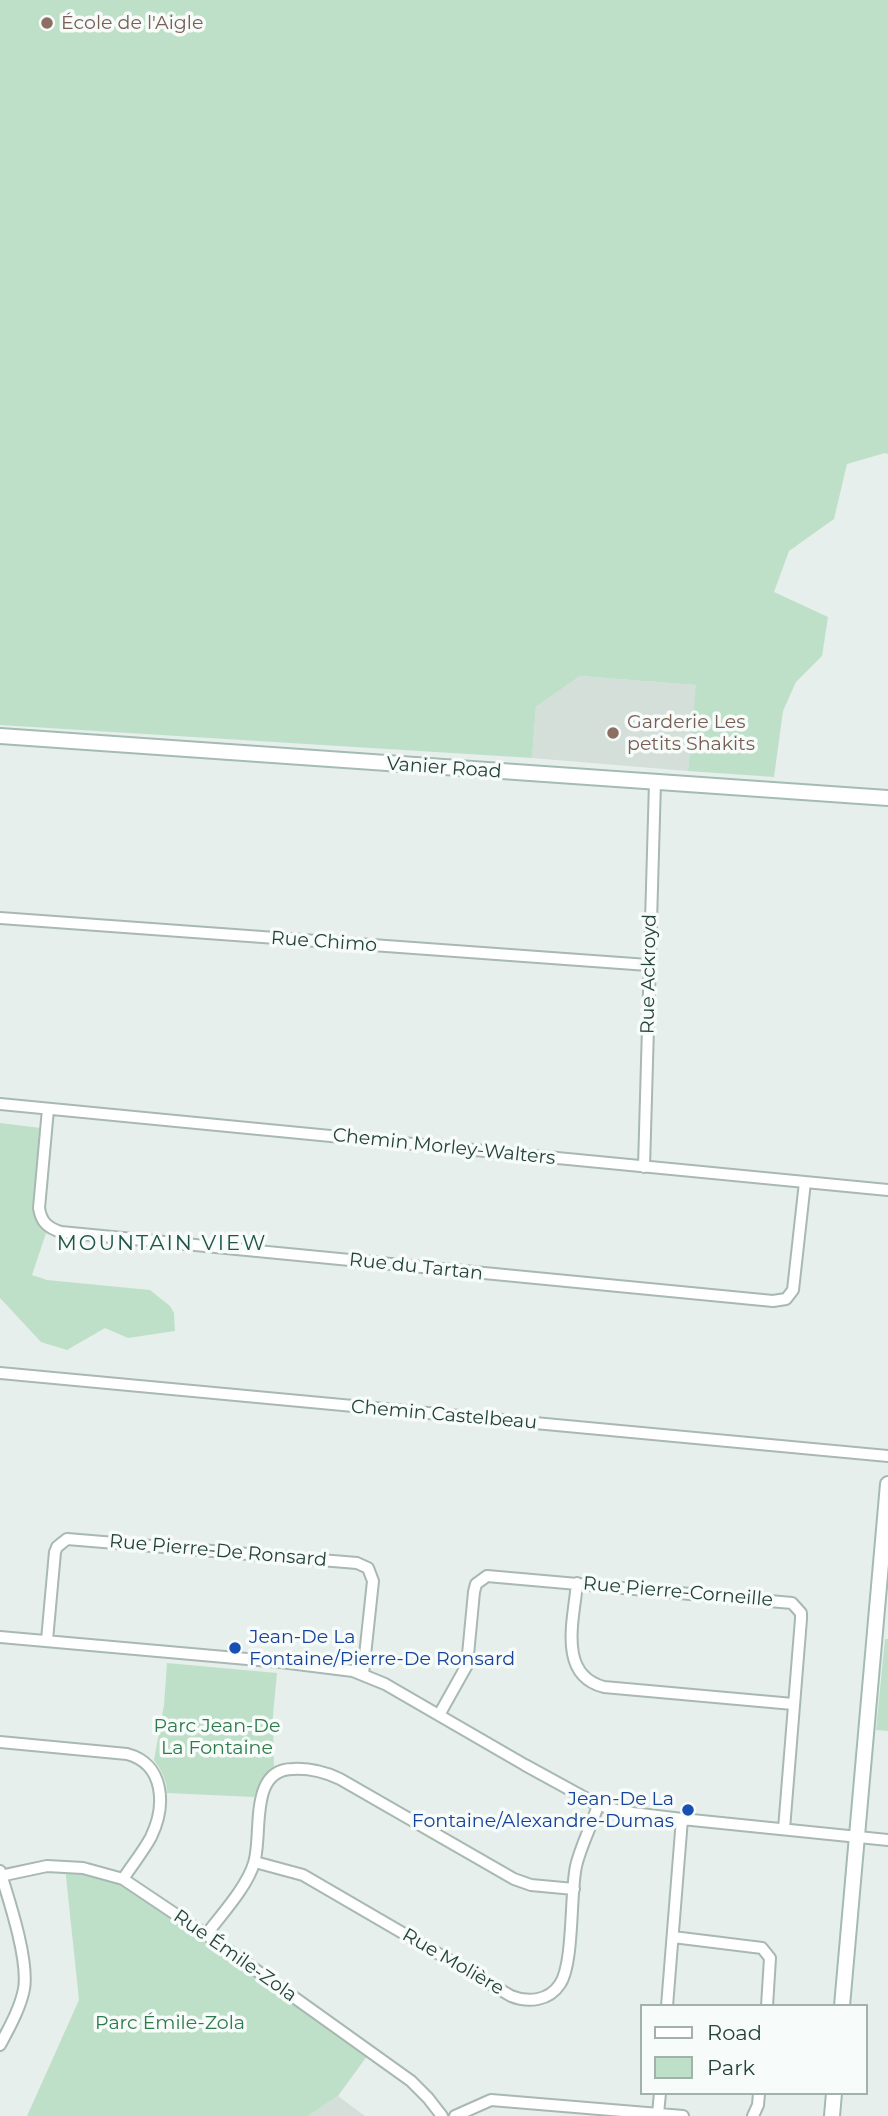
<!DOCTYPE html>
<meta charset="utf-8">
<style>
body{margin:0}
#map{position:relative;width:888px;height:2116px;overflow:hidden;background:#e6efeb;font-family:Montserrat,sans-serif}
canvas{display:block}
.legend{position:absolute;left:640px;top:2004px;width:228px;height:91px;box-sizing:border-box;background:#f7fbf9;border:2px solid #a3b1ad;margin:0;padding:9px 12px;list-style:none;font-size:21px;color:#24423a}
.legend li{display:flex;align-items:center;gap:14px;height:35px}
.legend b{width:35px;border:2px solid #a3b1ad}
</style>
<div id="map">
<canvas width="888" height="2116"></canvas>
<ul class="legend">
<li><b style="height:9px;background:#fff"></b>Road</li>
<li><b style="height:19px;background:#bfe0c8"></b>Park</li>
</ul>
</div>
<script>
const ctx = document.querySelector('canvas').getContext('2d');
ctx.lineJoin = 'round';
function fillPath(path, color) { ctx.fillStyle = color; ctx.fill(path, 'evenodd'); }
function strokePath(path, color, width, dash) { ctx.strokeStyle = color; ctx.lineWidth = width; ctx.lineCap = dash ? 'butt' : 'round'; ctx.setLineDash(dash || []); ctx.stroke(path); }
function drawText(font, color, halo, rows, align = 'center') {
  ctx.font = font + ' Montserrat,sans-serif'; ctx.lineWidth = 7; ctx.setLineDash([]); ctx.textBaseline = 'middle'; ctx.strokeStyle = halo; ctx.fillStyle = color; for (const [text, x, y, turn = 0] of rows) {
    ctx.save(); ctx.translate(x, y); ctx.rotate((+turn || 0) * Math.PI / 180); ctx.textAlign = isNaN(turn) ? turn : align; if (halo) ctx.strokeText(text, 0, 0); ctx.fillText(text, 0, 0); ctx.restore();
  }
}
const built = new Path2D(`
 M580,676L697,685L688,771L532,758L536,707Z
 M338,2096L365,2116H308Z`);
const green = new Path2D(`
 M0,0H888V454L885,453L847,464L834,519L789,551L774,592L828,617L822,656L796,682L783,711L774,777L688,771L696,685L580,676L536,707L532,758L0,725Z
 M0,1123L41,1128L34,1207L37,1223L46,1233L32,1275L47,1280L150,1290L170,1306L174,1313L175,1331L128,1338L105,1328L67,1350L41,1342L0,1298Z
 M885,1639H888V1731L876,1730Z
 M167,1663L277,1673L273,1715L274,1771L260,1783L254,1797L167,1793C167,1780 161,1770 154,1760L164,1705Z
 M65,1867L123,1879L370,2052L338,2096L308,2116H27L79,2000Z`);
const street = new Path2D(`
 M0,918L648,965
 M0,1104L888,1190
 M48,1109L39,1208C41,1222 48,1228 61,1232L773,1301L786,1299L793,1290L805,1182
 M644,1167L655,782
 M0,1373L888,1456
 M577,1583C574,1619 557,1675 604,1687L793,1704
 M0,1637L281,1662L353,1671L385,1684L525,1765L598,1805L624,1812L682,1819L888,1840
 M47,1640L55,1552L57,1547L67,1539L357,1563L368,1568L373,1581L363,1674
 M439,1715L467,1665L474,1592L476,1584L487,1576L792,1603L801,1613V1619L784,1829
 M0,1742L127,1754C165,1764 166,1806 151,1837C143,1852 132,1865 123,1879
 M255,1862L303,1875L511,1996C528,2003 549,2001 560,1984C574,1963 570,1894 576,1866C581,1845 592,1825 598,1805
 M0,1871C9,1900 29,1960 24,1989C20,2009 9,2028 0,2045
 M0,1876L47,1866L83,1868L123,1879L214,1940L411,2081L428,2098L442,2116
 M206,1935C221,1915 247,1887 254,1863C263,1835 248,1769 293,1769C310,1768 325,1772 340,1779L514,1879L531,1885L574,1889
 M673,1937L762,1948L770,1958L767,2006
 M667,2006L682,1819
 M658,2114L660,2093
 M455,2116L491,2100L683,2116
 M753,2116L758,2105L759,2093`);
const secondary = new Path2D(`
 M0,736L888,798
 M842,2006L888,1484
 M832,2116L834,2093`);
const markers = [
 [47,23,7,"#8d6e63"],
 [613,733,7,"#8d6e63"],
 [235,1648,7,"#1a4fb4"],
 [688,1810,7,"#1a4fb4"]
];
const educationNames = [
 ["École de l'Aigle",61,23],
 ["Garderie Les",627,722],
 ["petits Shakits",627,744]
];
const streetNames = [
 ["Vanier Road",444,768,4],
 ["Rue Chimo",324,942,4],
 ["Rue Ackroyd",649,974,-89],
 ["Chemin Morley-Walters",444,1147,6],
 ["Rue du Tartan",416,1267,6],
 ["Chemin Castelbeau",444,1415,5],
 ["Rue Pierre-De Ronsard",218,1551,5],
 ["Rue Pierre-Corneille",678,1592,5],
 ["Rue Émile-Zola",235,1956,35],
 ["Rue Molière",453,1962,30]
];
const transitNames = [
 ["Jean-De La",249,1637],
 ["Fontaine/Pierre-De Ronsard",249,1659],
 ["Jean-De La",674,1799,"right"],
 ["Fontaine/Alexandre-Dumas",674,1821,"right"]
];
const parkNames = [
 ["Parc Jean-De",217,1726],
 ["La Fontaine",217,1748],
 ["Parc Émile-Zola",170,2023]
];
const neighbourhoodNames = [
 ["MOUNTAIN VIEW",162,1244]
];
fillPath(built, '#d4dfda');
fillPath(green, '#bfe0c8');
strokePath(street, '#a8b8b2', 14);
strokePath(secondary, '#a4bbb3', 18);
strokePath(street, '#fff', 10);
strokePath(secondary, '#fff', 14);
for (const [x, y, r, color] of markers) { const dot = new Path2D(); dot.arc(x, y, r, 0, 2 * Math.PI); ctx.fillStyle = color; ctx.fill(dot); strokePath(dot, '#f7fbf9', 2.5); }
drawText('19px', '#785e54', '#f7fbf9', educationNames, 'left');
drawText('19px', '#24423a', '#f7fbf9', streetNames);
drawText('19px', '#164399', '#f7fbf9', transitNames, 'left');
drawText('19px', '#2d7a4b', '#f7fbf9', parkNames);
ctx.letterSpacing = '2px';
drawText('21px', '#1f5548', '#f7fbf9', neighbourhoodNames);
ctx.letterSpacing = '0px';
</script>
